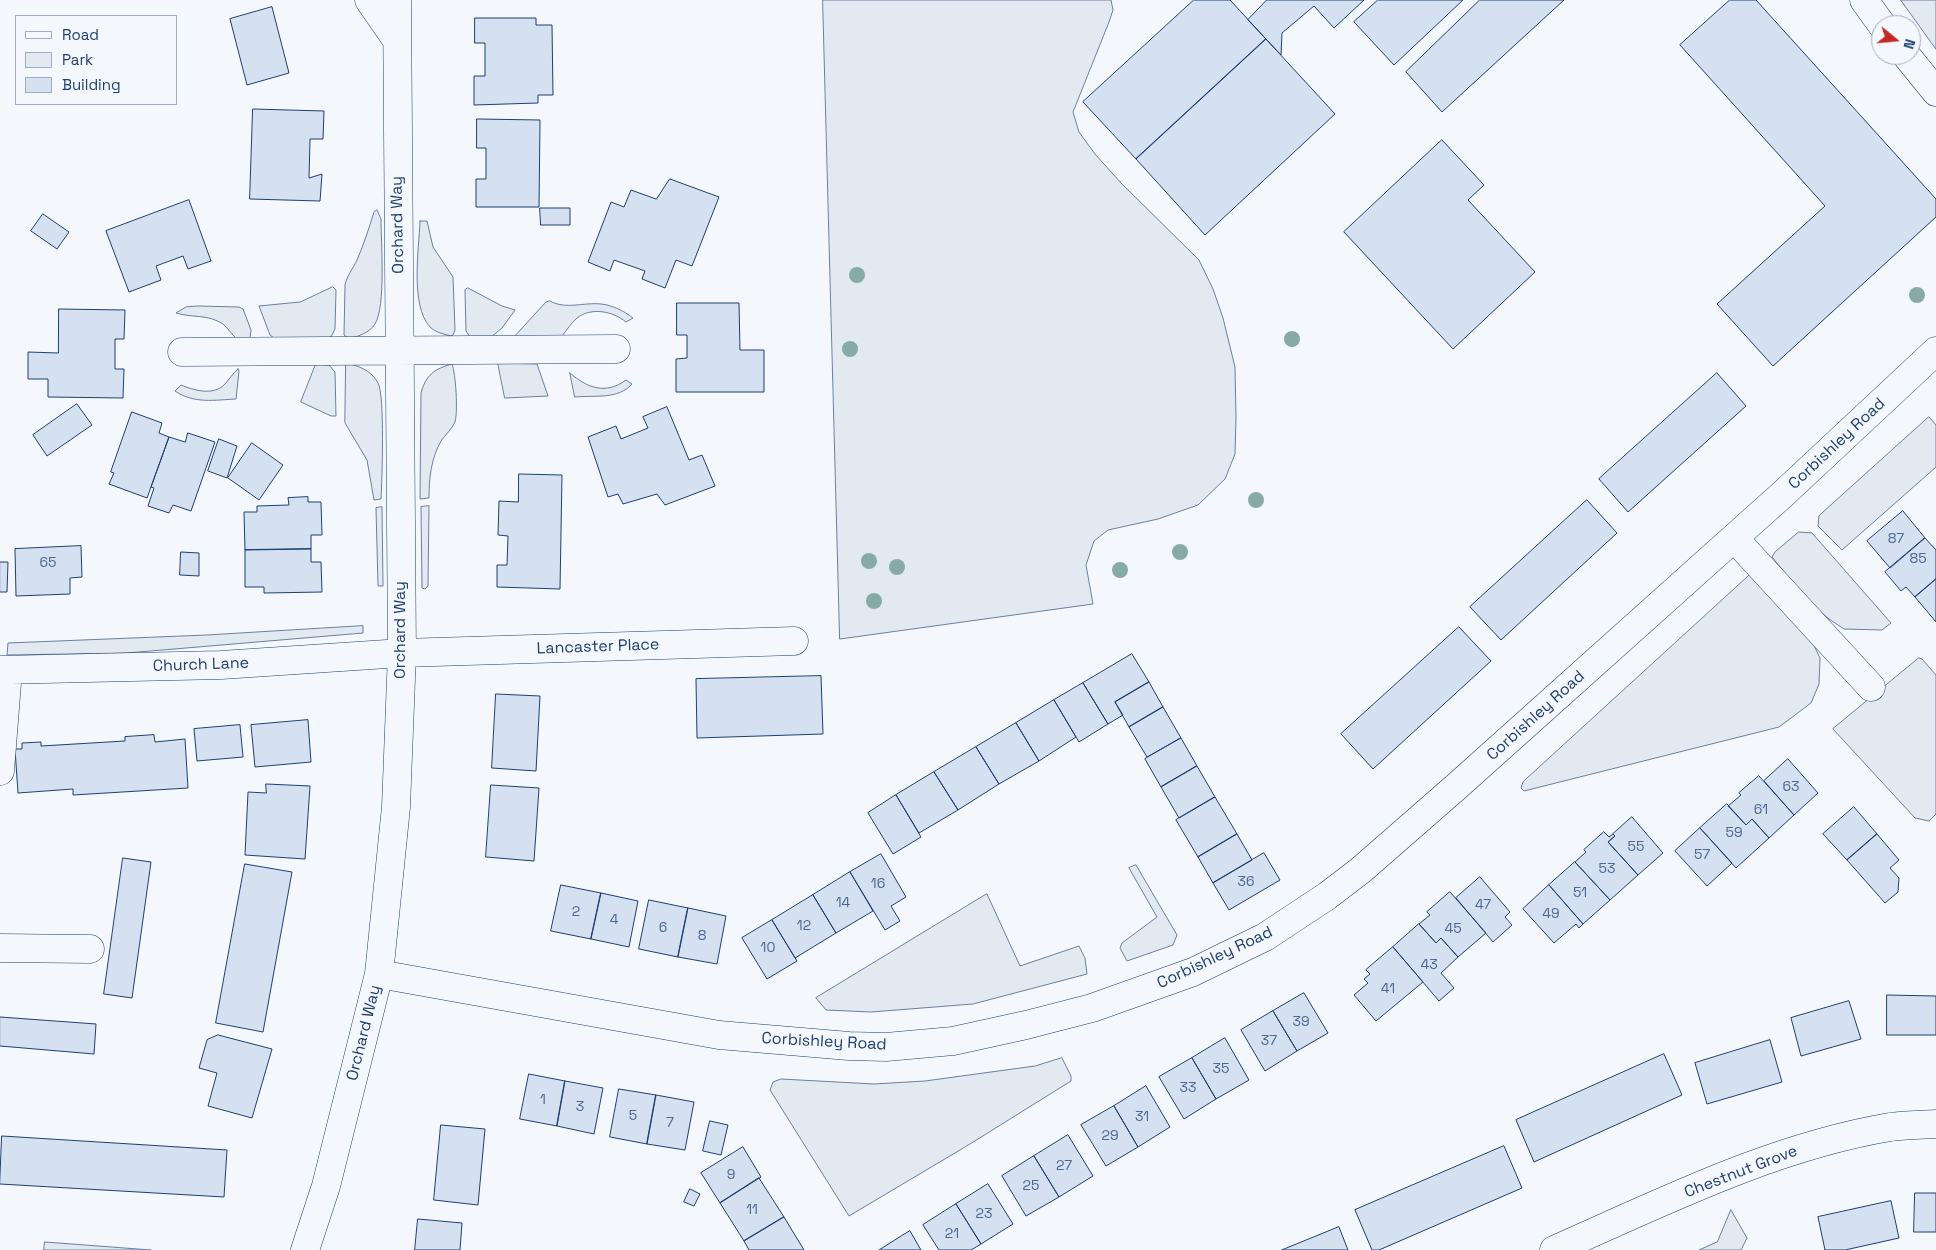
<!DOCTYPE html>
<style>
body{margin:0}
#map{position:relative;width:1936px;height:1250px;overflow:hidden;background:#f4f7fb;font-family:"Space Grotesk",sans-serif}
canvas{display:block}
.legend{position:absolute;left:15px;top:15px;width:162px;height:90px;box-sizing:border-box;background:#f4f7fb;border:1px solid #9eadc5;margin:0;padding:6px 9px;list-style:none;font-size:15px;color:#1d3f73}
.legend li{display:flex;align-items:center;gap:10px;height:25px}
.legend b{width:25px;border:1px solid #9eadc5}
.north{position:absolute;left:1871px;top:15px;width:50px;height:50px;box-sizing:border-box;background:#f4f7fb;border:1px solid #9eadc5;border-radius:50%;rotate:107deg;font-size:14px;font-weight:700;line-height:20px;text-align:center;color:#1d3f73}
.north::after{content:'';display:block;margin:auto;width:18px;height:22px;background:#c62828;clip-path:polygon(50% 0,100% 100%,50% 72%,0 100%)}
</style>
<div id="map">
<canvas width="1936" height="1250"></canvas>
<ul class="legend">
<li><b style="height:6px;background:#f4f7fb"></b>Road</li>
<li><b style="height:14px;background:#e3e9f0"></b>Park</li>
<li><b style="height:14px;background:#d5e0f0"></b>Building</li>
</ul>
<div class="north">N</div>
</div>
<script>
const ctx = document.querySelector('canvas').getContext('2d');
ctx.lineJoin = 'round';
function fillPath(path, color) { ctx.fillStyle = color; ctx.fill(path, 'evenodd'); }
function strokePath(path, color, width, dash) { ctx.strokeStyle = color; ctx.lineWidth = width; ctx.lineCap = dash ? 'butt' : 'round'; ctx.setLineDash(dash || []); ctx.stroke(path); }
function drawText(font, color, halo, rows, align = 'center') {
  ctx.font = font + ' "Space Grotesk",sans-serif'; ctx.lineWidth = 4; ctx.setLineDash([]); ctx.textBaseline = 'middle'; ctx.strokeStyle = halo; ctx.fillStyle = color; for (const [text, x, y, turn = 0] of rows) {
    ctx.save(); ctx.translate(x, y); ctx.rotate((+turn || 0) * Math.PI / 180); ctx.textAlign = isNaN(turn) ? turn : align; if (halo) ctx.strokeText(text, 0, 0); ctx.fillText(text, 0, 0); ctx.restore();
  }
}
const green = new Path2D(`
 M823,0H1111L1113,10L1109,22L1073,112L1079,132L1095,154L1121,183L1199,260L1213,289L1223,318L1235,367L1236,418L1235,454L1225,479L1198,505L1158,519L1108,530L1094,541L1086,565L1093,604L840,639Z
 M1901,0H1936V49Z
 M377,210L381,219C381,242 386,306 375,324C369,333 359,336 349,339L344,335L345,285C347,275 353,269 357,260C364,244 369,228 374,212Z
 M420,221H427L433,247L453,277L455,330L453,335L451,336C443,334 435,332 430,327C410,305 419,249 420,221Z
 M333,287L336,290L335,329L331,337L325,339L274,338L270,335L259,306L300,302Z
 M468,288L502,306L515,310L502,328L490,338L470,337L466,331L465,290Z
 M550,301C566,310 584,302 601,304C612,305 624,311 633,318L626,322C613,311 591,307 577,318C571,323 567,330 562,336L513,338L546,302Z
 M198,306L239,307L243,309L251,330L250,339H237C231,334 228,328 223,324C208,314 192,318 176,313L186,307Z
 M346,363C359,366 371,370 378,383C385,395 382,481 381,499L374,500L367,460L345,423Z
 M498,363L537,364L548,396L505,398Z
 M316,364L329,365L335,372L336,416H331L301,402Z
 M452,364C456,374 458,412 455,422C452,429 445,435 441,441C431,459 429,478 429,498L420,499L421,393C426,375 434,369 452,364Z
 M238,369L239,371L236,399C215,400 194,404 175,391L181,385C193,390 213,396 224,385C229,380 232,374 238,369Z
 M570,373C587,388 606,395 626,380L632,384C618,400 594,395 575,397Z
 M1929,417L1936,425V467L1842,550L1818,526L1819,516Z
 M429,506L428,586L425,589L422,588L421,507Z
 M382,507L383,586H378L376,508Z
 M1799,532L1812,533L1891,623L1882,630L1844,629L1829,619L1808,601L1772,557L1775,552Z
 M1753,572L1809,635L1820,658L1819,684L1811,703L1779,727L1524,791L1521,788L1523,782Z
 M363,626V633L127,653L7,655L8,643L207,635Z
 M1919,658L1922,659L1936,675V814L1929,821L1915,818L1833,729Z
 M1136,865L1177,935L1173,945L1127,961L1120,948L1122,943L1157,917L1129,868Z
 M987,894L1020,966L1079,946L1085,958L1087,974L973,1004L871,1012L826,1010L816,998Z
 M1062,1058L1071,1076V1081L970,1144L849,1216L770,1090L773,1082L781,1079L874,1084L925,1081L1035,1066Z
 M1731,1210L1747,1238L1741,1250H1699L1717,1242Z
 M45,1242L151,1250H44Z`);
const building = new Path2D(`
 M1194,0H1230L1266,39L1136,159L1083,102Z
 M1267,0H1364L1334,28L1314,6L1282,33L1281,55L1248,20Z
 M1378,0H1463L1394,65L1354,22Z
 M1480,0H1564L1442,112L1406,72Z
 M1730,0H1756L1936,199V217L1773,366L1717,304L1825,206L1680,45Z
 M272,7L289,73L247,85L230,19Z
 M475,18H536V25H552L553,95H538V103L474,105V76H485V43H475Z
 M1266,39L1335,114L1205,235L1136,159Z
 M253,109L324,111L323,139H310L309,178L322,174L320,201L250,199Z
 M477,119L540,120L539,207H476V179H486V148H477Z
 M1442,140L1484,185L1468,200L1535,272L1453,349L1344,232Z
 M670,179L719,197L692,266L676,260L665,288L642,279L645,271L614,260L610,271L588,262L611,202L624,207L631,190L656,199Z
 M189,200L211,261L188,269L183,256L156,266L161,280L129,292L106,231Z
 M540,208H570V225H541Z
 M43,214L69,232L57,249L31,231Z
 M677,303H739L740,350H764V392H676V359L687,358V335H677Z
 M59,309L125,310L124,339H115V369H124L123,398L48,397V379H28V352L58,353Z
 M1717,373L1746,406L1628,512L1599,479Z
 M77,404L92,425L47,456L33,435Z
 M667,407L689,460L702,455L715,486L665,505L657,494L623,504L618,494L608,497L588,437L616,426L621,439L648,428L643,417Z
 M132,412L162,423L159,433L169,437L147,498L109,484L114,473L111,472Z
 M188,433L215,442L191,511L173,505L169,513L148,506L154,488L151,487L169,437L185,442Z
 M219,439L237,446L227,478L208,471Z
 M252,443L283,465L259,500L228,478Z
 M519,474L562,475L560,589L497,587V565H507L508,536L498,535L499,501L518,502Z
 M308,497V502H321L322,535H311V549L245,550L244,512H257V506L289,505L288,498Z
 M1587,500L1617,533L1501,640L1470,607Z
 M1903,511L1925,538L1890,568L1867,541Z
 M1925,538L1936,550V579L1915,597L1906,587L1901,591L1885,572Z
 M81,546L82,577L70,578V594L16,596L15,549Z
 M311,549V562H321L322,592L264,593V587H245V550Z
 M181,552L199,553V576L180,575Z
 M0,562H8L7,592H0Z
 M1936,579V622L1915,597Z
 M1459,627L1491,661L1373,769L1341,734Z
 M1132,654L1149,682L1115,702L1123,715L1108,724L1083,683Z
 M821,676L823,734L697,738L696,679Z
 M1149,682L1163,707L1129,727L1115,702Z
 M1083,683L1108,724L1079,742L1054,700Z
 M496,694L540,696L536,771L492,768Z
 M1054,700L1076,737L1039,761L1016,723Z
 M1163,707L1181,738L1147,757L1129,727Z
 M308,720L311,762L255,767L251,725Z
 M1016,723L1039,761L999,784L976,747Z
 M240,725L243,757L197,761L194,729Z
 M154,735L155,742L185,739L188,788L73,795V789L18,793L15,749H22V743L41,742V746L125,741V737Z
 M1181,738L1197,766L1161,787L1145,759Z
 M976,747L999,784L958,810L934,772Z
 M1788,759L1818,793L1794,815L1764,781Z
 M1197,766L1215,797L1179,818L1161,787Z
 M934,772L958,810L919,833L896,795Z
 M1759,776L1794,815L1769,838L1752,819L1746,825L1728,806L1741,795L1739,793Z
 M266,784L310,786L305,859L245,855L248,792L266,793Z
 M491,785L539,788L534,861L486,857Z
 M896,795L921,837L893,854L868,813Z
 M1215,797L1237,834L1198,857L1176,820Z
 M1727,804L1746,825L1752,819L1769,838L1736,868L1700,828Z
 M1854,807L1877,834L1847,860L1823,834Z
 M1632,817L1663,853L1638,875L1608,842L1615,836L1613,834Z
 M1700,828L1732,863L1707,886L1675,851Z
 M1604,832L1609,837L1613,834L1615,836L1608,842L1638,875L1610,900L1575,862L1586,852L1584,850Z
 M1237,834L1252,860L1213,883L1198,857Z
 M1877,834L1899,860L1890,868L1899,878L1898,892L1885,903L1847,860Z
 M1264,853L1280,880L1229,910L1213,883Z
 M881,854L906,897L891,906L900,921L885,930L850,872Z
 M123,858L151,862L132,998L104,994Z
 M1575,862L1610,900L1583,924L1549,885Z
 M245,864L292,872L263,1032L216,1023Z
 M850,872L873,911L836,933L813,895Z
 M1480,877L1510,912L1505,917L1512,925L1493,942L1456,898Z
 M561,885L601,893L591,939L551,931Z
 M1549,885L1583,924L1579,928L1576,924L1554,943L1523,909Z
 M1450,892L1486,933L1458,957L1441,938L1436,943L1419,924L1430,915L1427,912Z
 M601,893L638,901L629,947L591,939Z
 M813,895L836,933L795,958L772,920Z
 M649,900L688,908L678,957L639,949Z
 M688,908L726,916L717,964L678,957Z
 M772,920L797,961L767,979L742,938Z
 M1419,924L1436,943L1441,938L1458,957L1441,973L1454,988L1439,1001L1393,947Z
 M1393,947L1423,982L1376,1021L1354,995L1368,983L1364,979L1370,974L1366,970Z
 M1304,993L1328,1033L1297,1051L1273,1011Z
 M1887,995L1936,996V1035H1887Z
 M1849,1001L1861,1039L1801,1056L1791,1018Z
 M1273,1011L1297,1051L1265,1071L1241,1030Z
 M0,1017L96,1024L94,1054L0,1046Z
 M218,1035L272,1049L252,1118L208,1106L217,1073L199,1068L207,1040Z
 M1225,1038L1249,1080L1216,1099L1192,1058Z
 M1770,1040L1782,1082L1707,1104L1695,1063Z
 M1664,1054L1682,1095L1534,1162L1516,1120Z
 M1192,1058L1216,1099L1184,1119L1159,1077Z
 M529,1074L565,1081L557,1126L520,1119Z
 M565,1081L603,1088L594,1134L557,1126Z
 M1146,1086L1170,1127L1138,1147L1114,1106Z
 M619,1089L656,1095L647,1144L610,1137Z
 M656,1095L694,1102L685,1150L647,1144Z
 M1114,1106L1138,1147L1106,1166L1081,1125Z
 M710,1121L728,1125L721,1155L703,1151Z
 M441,1125L485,1129L478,1205L434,1200Z
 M1068,1135L1093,1176L1059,1197L1034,1156Z
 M2,1136L227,1150L224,1197L0,1184Z
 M1504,1146L1522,1188L1379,1250H1372L1355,1210Z
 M743,1147L761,1177L720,1203L701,1173Z
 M1034,1156L1059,1197L1026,1216L1002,1176Z
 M759,1178L784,1217L744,1241L720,1203Z
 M988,1184L1013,1224L981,1244L956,1204Z
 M690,1189L700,1194L694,1206L684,1202Z
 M1915,1193H1936V1232H1914Z
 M1891,1201L1899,1238L1845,1250H1825L1818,1217Z
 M956,1204L981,1244L971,1250H939L923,1225Z
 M784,1217L804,1250H749L744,1241Z
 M418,1219L462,1223L460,1250H415Z
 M1339,1227L1348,1250H1282Z
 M910,1231L921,1250H879L901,1236Z`);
const minor = new Path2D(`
 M369,0L396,39
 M1864,0L1882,25
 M1906,55L1936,92
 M182,352L616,349
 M1734,538L1871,687
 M0,670L221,665L402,653L794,641
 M0,771L8,670
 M0,948L90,949
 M379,974L719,1035L849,1046L886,1047L953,1041L1026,1025L1092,1008L1193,972L1265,937L1327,896L1361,870L1456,787L1783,494L1936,351
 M305,1250L326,1186L379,974L396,807L402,653L397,0
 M1554,1250C1663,1202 1772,1147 1890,1127C1905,1125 1921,1125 1936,1124`);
const trees = [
 [857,275],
 [1917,295],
 [1292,339],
 [850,349],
 [1256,500],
 [1180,552],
 [869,561],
 [897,567],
 [1120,570],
 [874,601]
];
const numberNames = [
 ["87",1896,539],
 ["85",1918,559],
 ["65",48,563],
 ["63",1791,787],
 ["61",1761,810],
 ["59",1734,833],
 ["55",1636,847],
 ["57",1702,855],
 ["53",1607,869],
 ["36",1246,882],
 ["16",878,884],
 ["51",1580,893],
 ["14",843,903],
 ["47",1483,905],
 ["2",576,912],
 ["49",1551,914],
 ["4",614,920],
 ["12",804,926],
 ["6",663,928],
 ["45",1453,929],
 ["8",702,936],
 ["10",768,948],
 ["43",1429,965],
 ["41",1388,989],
 ["39",1301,1022],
 ["37",1269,1041],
 ["35",1221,1069],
 ["33",1188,1088],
 ["1",543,1100],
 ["3",580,1107],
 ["5",633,1116],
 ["31",1142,1117],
 ["7",670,1123],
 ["29",1110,1136],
 ["27",1064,1166],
 ["9",731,1175],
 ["25",1031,1186],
 ["11",752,1210],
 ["23",984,1214],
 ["21",952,1234]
];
const streetNames = [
 ["Orchard Way",398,225,-91],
 ["Corbishley Road",1837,444,-43],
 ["Orchard Way",401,630,-90],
 ["Lancaster Place",598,647,-2],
 ["Church Lane",201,665,-2],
 ["Corbishley Road",1536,716,-42],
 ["Corbishley Road",1215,958,-25],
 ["Orchard Way",364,1033,-76],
 ["Corbishley Road",824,1042,3],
 ["Chestnut Grove",1741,1172,-21]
];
fillPath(green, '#e3e9f0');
strokePath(green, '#687fa3', 1);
fillPath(building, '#d5e0f0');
strokePath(building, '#1d3f73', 1);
strokePath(minor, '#1d3f73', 29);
strokePath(minor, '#f4f7fb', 28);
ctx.fillStyle = '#86aba6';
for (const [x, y] of trees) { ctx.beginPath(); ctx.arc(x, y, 8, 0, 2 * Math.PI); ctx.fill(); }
drawText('14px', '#4b6792', null, numberNames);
drawText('16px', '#1d3f73', '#f4f7fb', streetNames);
</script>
